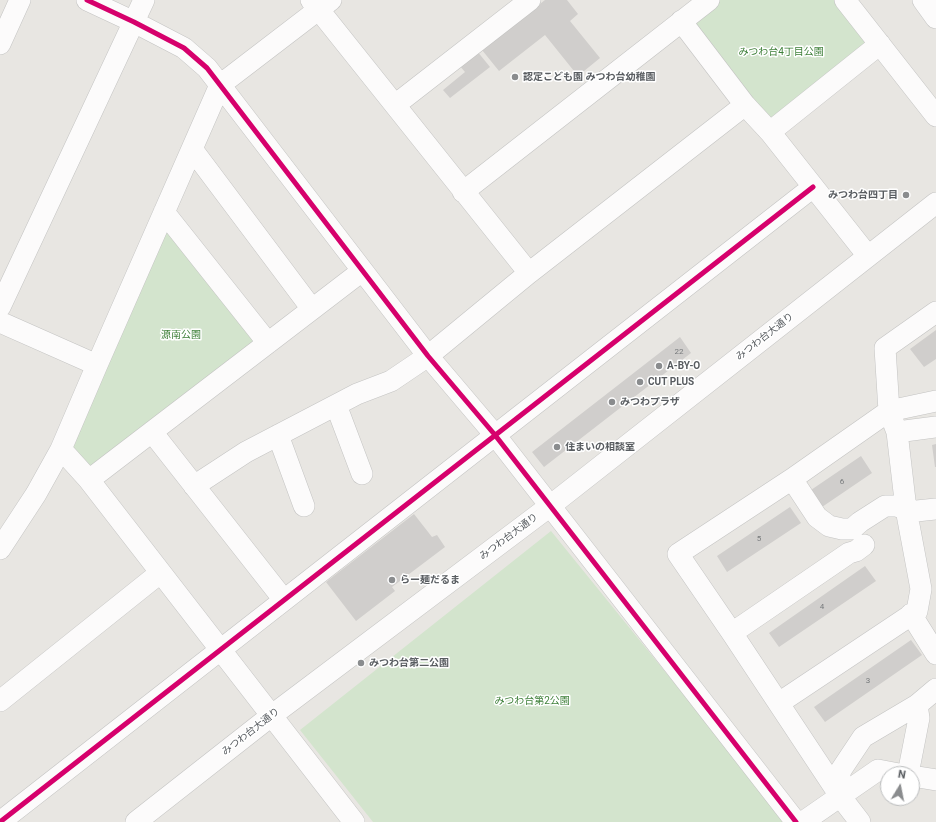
<!DOCTYPE html>
<meta charset="utf-8">
<style>
body{margin:0}
#map{position:relative;width:936px;height:822px;overflow:hidden;background:#e8e6e2;font-family:Roboto,sans-serif}
canvas{display:block}
.north{position:absolute;left:880px;top:766px;width:40px;height:40px;box-sizing:border-box;background:#fff;border:1px solid #bcbebf;border-radius:50%;rotate:10deg;font-size:11px;font-weight:700;line-height:16px;text-align:center;color:#585c60}
.north::after{content:'';display:block;margin:auto;width:14px;height:18px;background:#8a8c8e;clip-path:polygon(50% 0,100% 100%,50% 72%,0 100%)}
</style>
<div id="map">
<canvas width="936" height="822"></canvas>
<div class="north">N</div>
</div>
<script>
const ctx = document.querySelector('canvas').getContext('2d');
ctx.lineJoin = 'round';
function fillPath(path, color) { ctx.fillStyle = color; ctx.fill(path, 'evenodd'); }
function strokePath(path, color, width, dash) { ctx.strokeStyle = color; ctx.lineWidth = width; ctx.lineCap = dash ? 'butt' : 'round'; ctx.setLineDash(dash || []); ctx.stroke(path); }
function drawText(font, color, halo, rows, align = 'center') {
  ctx.font = font + ' Roboto,"Noto Sans JP",sans-serif'; ctx.lineWidth = 3; ctx.setLineDash([]); ctx.textBaseline = 'middle'; ctx.strokeStyle = halo; ctx.fillStyle = color; for (const [text, x, y, turn = 0] of rows) {
    ctx.save(); ctx.translate(x, y); ctx.rotate((+turn || 0) * Math.PI / 180); ctx.textAlign = isNaN(turn) ? turn : align; if (halo) ctx.strokeText(text, 0, 0); ctx.fillText(text, 0, 0); ctx.restore();
  }
}
const green = new Path2D(`
 M719,0H839L874,44L772,124L695,28L697,17Z
 M168,229L253,339L252,349L94,471L68,450Z
 M551,531L787,822H373L300,730Z`);
const building = new Path2D(`
 M545,0H567L578,14L570,21L600,58L578,76L545,35L499,71L482,50Z
 M477,51L490,67L450,98L443,90L465,72L459,65Z
 M936,330V359L924,367L910,349Z
 M680,337L691,353L544,467L532,452Z
 M936,444V467H935L932,445Z
 M861,456L872,473L822,507L811,490Z
 M790,507L801,523L727,572L717,556Z
 M414,514L432,537L437,535L445,547L392,587L395,591L356,621L326,582Z
 M865,566L876,581L779,647L769,633Z
 M911,640L922,655L825,722L814,707Z`);
const minor = new Path2D(`
 M87,0L134,22L184,48L207,68L428,356L495,435L796,822
 M845,0L936,116
 M923,0L936,18
 M681,21L745,105L770,132L868,256
 M0,44L20,0
 M395,105L530,0
 M770,132L880,44
 M192,149L312,309
 M463,192L709,0
 M164,212L268,343
 M529,273L745,105
 M0,307L144,0
 M0,322L97,365
 M336,405L362,474
 M152,432L284,600
 M897,432L936,427
 M278,435L304,506
 M61,449L89,480L354,822
 M792,479L817,517L829,526L842,529H852L860,522L885,506H896L906,509
 M89,480L362,271
 M194,486L246,452L357,394L391,381L428,356L529,273L311,0
 M907,512L936,509
 M0,549L36,494L61,449L97,365L220,85L331,0
 M911,614L936,654
 M732,633L849,553L856,551L864,545
 M0,701L160,573
 M779,703L917,611L921,589L906,509L897,432L889,411L936,401
 M908,774L919,718L917,705
 M912,776L936,780
 M836,789L841,770L863,737L917,705L936,689
 M0,822L813,187
 M136,822L271,716L550,506L936,203
 M803,822L878,770L899,774
 M860,822L840,796L732,633L678,554L792,479L889,411L885,348L936,312`);
const cycleway = new Path2D(`
 M87,0L134,22L184,48L207,68L428,356L495,435L796,822
 M0,822L813,187`);
const markers = [
 [515,77,4,"#8a8c8e"],
 [906,195,4,"#8a8c8e"],
 [659,366,4,"#8a8c8e"],
 [640,382,4,"#8a8c8e"],
 [612,402,4,"#8a8c8e"],
 [557,447,4,"#8a8c8e"],
 [392,580,4,"#8a8c8e"],
 [361,663,4,"#8a8c8e"]
];
const numberNames = [
 ["22",679,352],
 ["6",842,482],
 ["5",759,539],
 ["4",822,607],
 ["3",868,681]
];
const parkNames = [
 ["みつわ台4丁目公園",781,52],
 ["源南公園",181,335],
 ["みつわ台第2公園",532,701]
];
const poiNames = [
 ["認定こども園 みつわ台幼稚園",523,77],
 ["みつわ台四丁目",898,195,"right"],
 ["A-BY-O",667,366],
 ["CUT PLUS",648,382],
 ["みつわプラザ",620,402],
 ["住まいの相談室",565,447],
 ["らー麺だるま",400,580],
 ["みつわ台第二公園",369,663]
];
const streetNames = [
 ["みつわ台大通り",765,337,-38],
 ["みつわ台大通り",509,537,-37],
 ["みつわ台大通り",251,732,-38]
];
fillPath(green, '#d3e4cd');
fillPath(building, '#d0cecc');
strokePath(minor, '#c3c3c2', 22);
strokePath(minor, '#fcfbfb', 21);
strokePath(cycleway, '#d6006c', 5);
for (const [x, y, r, color] of markers) { const dot = new Path2D(); dot.arc(x, y, r, 0, 2 * Math.PI); ctx.fillStyle = color; ctx.fill(dot); strokePath(dot, '#fff', 1.5); }
drawText('8px', '#777a7c', null, numberNames);
drawText('10px', '#3d7f38', '#fff', parkNames);
drawText('bold 10px', '#585c60', '#fff', poiNames, 'left');
drawText('10px', '#585c60', '#fff', streetNames);
</script>
